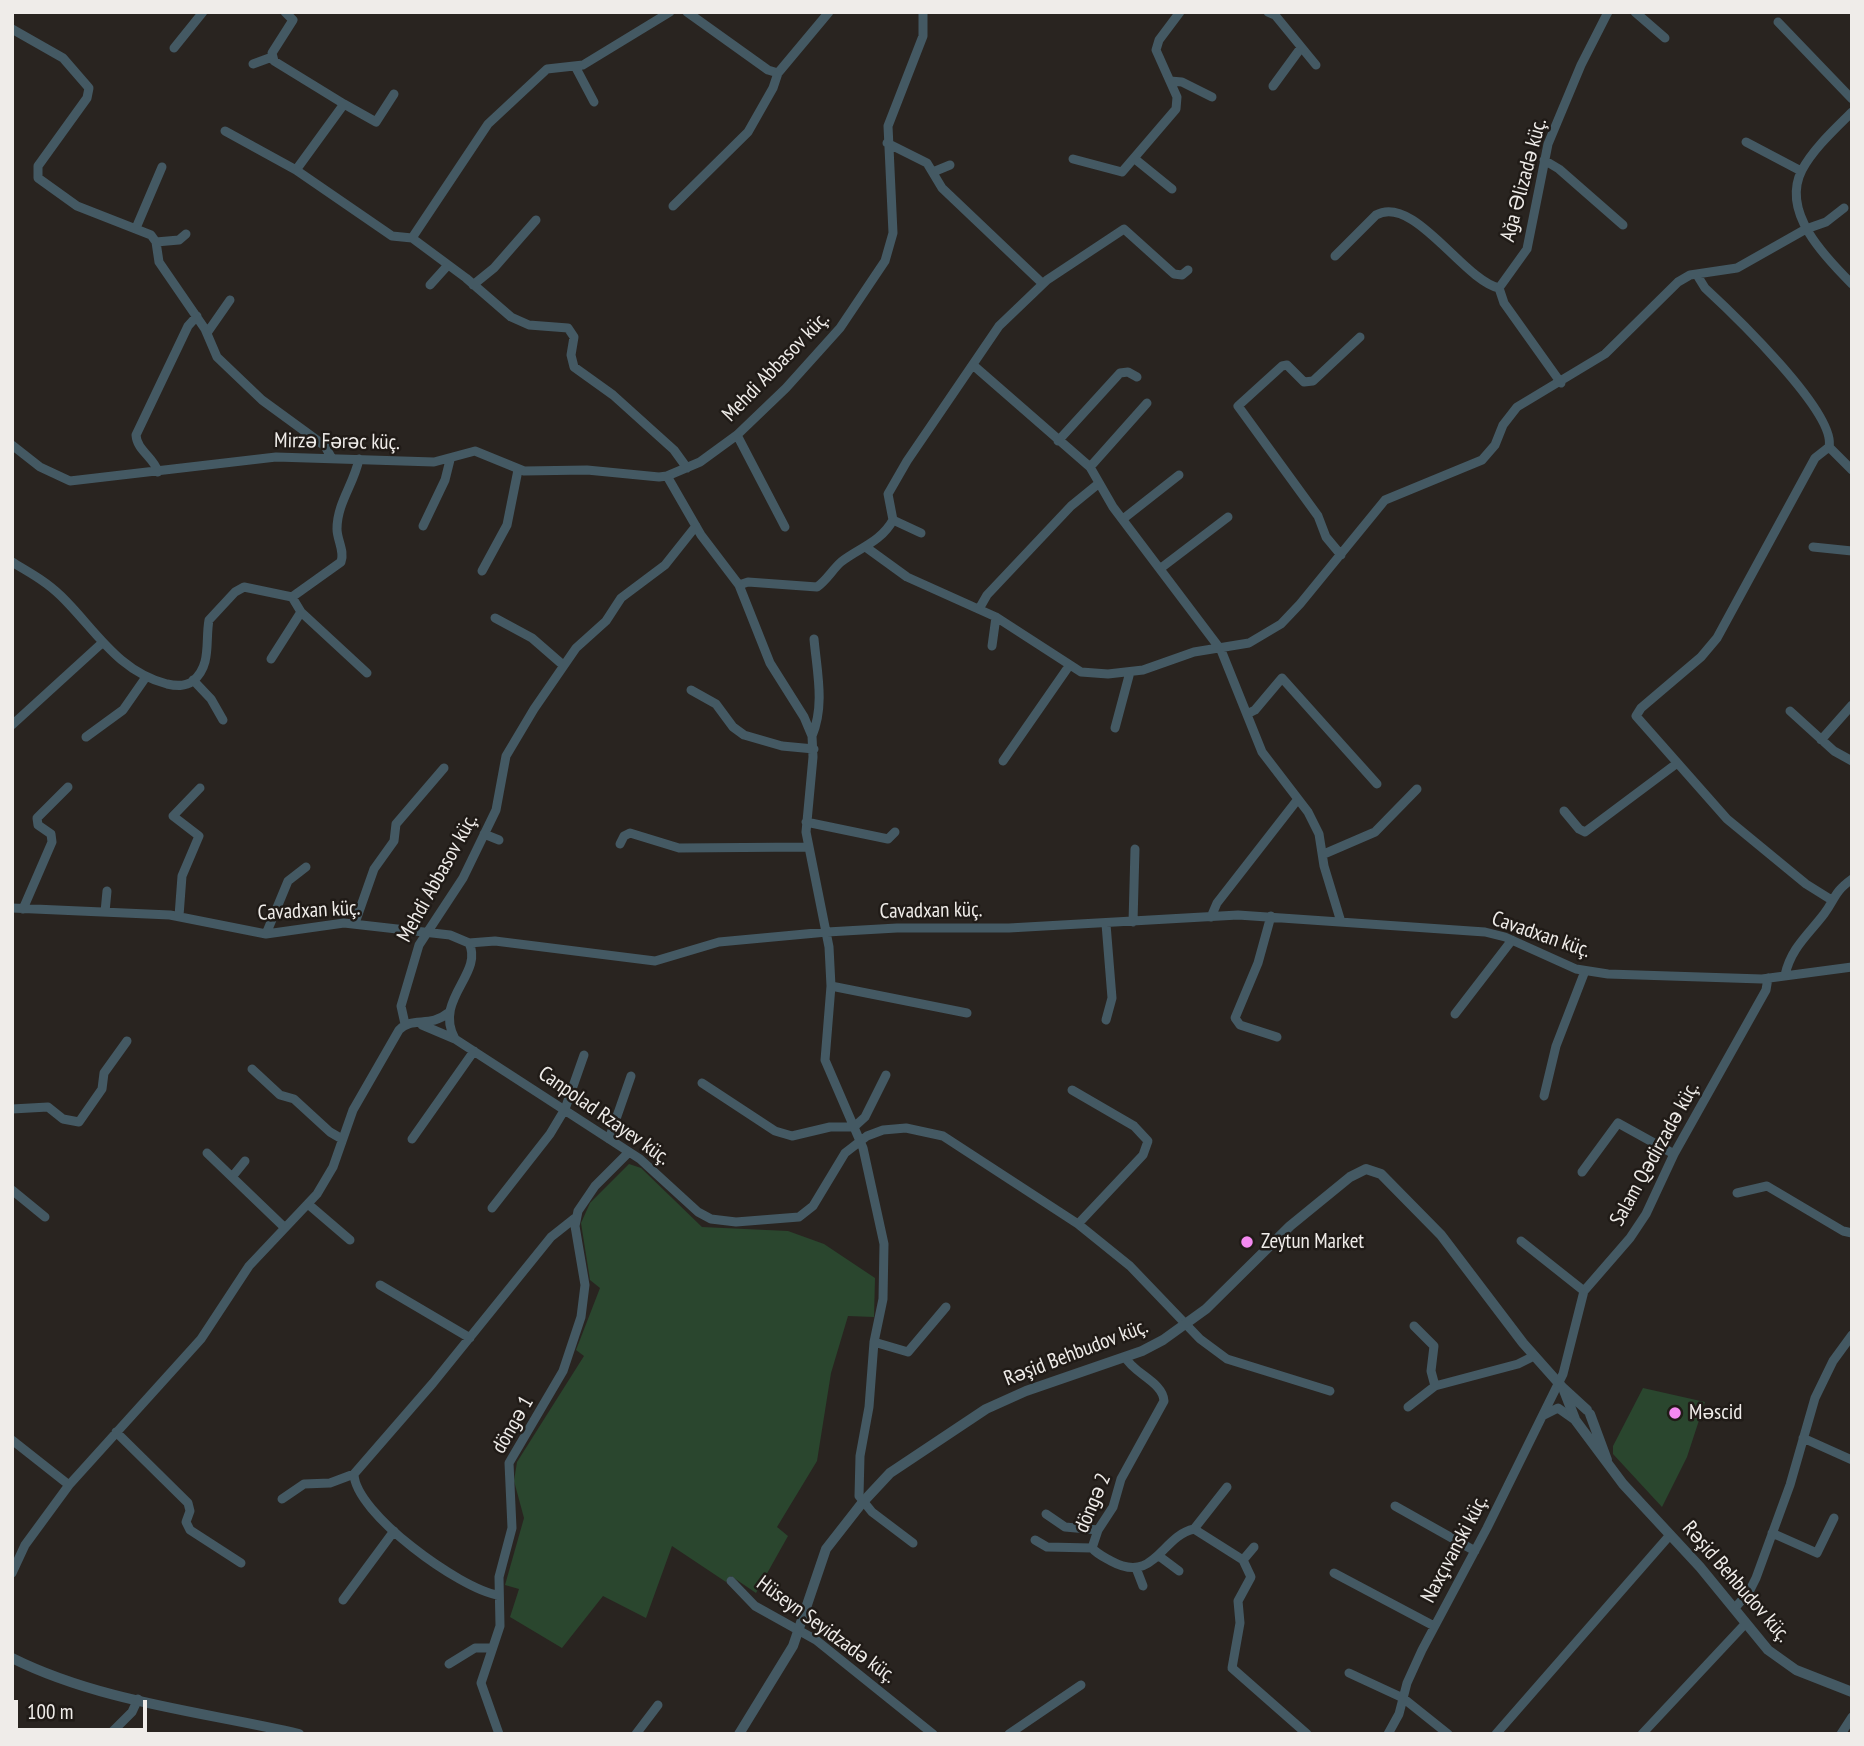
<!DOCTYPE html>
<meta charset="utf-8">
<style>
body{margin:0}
#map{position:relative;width:1864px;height:1746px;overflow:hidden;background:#292420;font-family:"PT Sans Narrow",sans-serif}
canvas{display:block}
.frame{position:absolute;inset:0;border:14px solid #efece9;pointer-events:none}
.scale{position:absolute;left:14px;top:1700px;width:133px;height:32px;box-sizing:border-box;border:4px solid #efece9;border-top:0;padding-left:9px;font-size:21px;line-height:24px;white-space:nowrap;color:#efece9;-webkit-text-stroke:5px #201b17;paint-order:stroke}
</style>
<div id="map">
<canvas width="1864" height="1746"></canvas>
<div class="frame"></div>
<div class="scale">100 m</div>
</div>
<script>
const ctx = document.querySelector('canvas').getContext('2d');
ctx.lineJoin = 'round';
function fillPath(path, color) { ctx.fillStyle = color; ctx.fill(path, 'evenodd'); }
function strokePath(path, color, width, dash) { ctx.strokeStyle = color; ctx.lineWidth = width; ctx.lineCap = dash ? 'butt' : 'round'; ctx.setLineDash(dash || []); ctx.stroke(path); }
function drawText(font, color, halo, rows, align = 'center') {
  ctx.font = font + ' "PT Sans Narrow",sans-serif'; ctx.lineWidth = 5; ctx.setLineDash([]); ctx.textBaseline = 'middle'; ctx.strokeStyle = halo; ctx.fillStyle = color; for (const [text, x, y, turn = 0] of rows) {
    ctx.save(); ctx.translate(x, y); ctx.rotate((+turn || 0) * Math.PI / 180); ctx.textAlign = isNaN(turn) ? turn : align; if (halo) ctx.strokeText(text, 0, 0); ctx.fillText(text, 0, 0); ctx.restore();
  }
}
const green = new Path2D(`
 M629,1164L641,1168L702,1227L788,1231L824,1244L875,1278L874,1317L848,1316L831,1373L817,1461L777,1527L788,1536L756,1593L731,1576L726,1582L672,1546L646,1618L603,1596L562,1648L510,1617L519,1589L505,1585L524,1518L514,1481L517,1462L584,1356L576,1350L600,1288L590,1280L581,1223L590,1203Z
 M1643,1388L1705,1402L1687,1457L1662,1507L1613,1454V1446Z`);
const minor = new Path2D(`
 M285,12L293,20L272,53L274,61L344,104L296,170
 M670,12L583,65L547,69L488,124L412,238L466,278L511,317L529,325L568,328L574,337L571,355L574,367L613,395L674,450L687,468
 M687,12L768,70L778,73L829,12
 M1268,12L1275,15L1316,65
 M1635,12L1665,38
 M1778,22L1852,99
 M12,29L63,58L89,88L87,98L38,166V178L77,206L151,235L156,242L159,262L205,329L217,357L262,400L325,446L331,457
 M174,48L203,12
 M253,64L272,57
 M576,68L594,102
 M1170,81L1182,82L1212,97
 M1273,86L1300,49
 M344,104L376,122L394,94
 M1852,112C1835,129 1813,149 1802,170C1780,212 1826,258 1852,284
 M225,131L296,170L392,236L412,238
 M1746,142L1801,171
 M887,143L927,163L942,188L1043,284
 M1073,159L1122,172L1176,109L1177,97L1156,50L1159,40L1180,12
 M1135,159L1172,189
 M1544,160L1559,169L1623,225
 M933,172L950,165
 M673,206L748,132L773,88L778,73
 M136,228L162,167
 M156,242L179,240L186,234
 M1335,256L1376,215C1414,194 1463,280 1499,288
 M1697,275L1705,288C1731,312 1837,413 1829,447
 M430,285L448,265
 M473,285L494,268L536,220
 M207,333L230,300
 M973,365L1090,467L1113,507L1221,650L1262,752L1308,812L1319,834L1324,866L1341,922
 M1561,383L1504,303L1499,288L1527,249L1548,144L1581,65L1608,12
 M737,435L785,527
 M1058,441L1120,373L1128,372L1137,377
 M12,445L40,467L70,481L276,457L434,462L475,451L524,471L587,470L659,477L667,476L700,462L737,435L786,388L840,328L885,261L893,233L888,126L923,36V12
 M1090,467L1147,403
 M158,472C154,457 137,451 136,435L188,326L197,316
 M667,476L701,535L739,585L770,663L804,717L812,736L813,757L806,832L829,947L831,986L825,1060L863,1148L884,1244L883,1299L874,1342L869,1407L860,1456L859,1496L872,1512L913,1543
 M1123,519L1179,475
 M893,520L921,533
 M423,526L445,480L450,460
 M1813,547L1852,551
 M867,548L907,577L996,617L1081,672L1108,674L1143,670L1194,652L1249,643L1281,624L1300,604L1385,500L1482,460L1495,445L1503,425L1517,407L1605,354L1678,282L1690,275L1737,268L1806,229L1826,222L1844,208
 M1341,555L1326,537L1318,516L1238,406L1282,366L1287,365L1304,382L1313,381L1360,337
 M12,562C29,572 47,582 61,596C95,629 117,671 167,684C176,686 185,687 193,681C212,665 205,641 209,620L235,592L244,587L292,597L341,562C345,551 337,540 337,529C337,503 354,484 359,459
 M1161,568L1228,517
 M482,571L507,525L518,470
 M739,585L748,582L817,587C827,580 832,570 841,562C859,548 881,542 893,520L888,494L907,461L999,326L1047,280L1124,229L1174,274L1182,275L1188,270
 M292,597L301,612L367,673
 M979,609L987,595L1071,506L1098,484
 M495,618L532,638L563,665
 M992,646L996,617
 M271,659L301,612
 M193,680L211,699L223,720
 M691,690L716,704L733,727L744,735L782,746L814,749
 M1790,711L1834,751L1852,761
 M1247,714L1255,710L1282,678L1377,784
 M12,725L102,643
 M1115,728L1130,672
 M812,736C825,705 817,672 814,639
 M86,737L123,710L146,677
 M1821,740L1852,705
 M1003,761L1069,666
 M1564,811L1579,829L1585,832L1676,764
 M806,822L888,839L895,832
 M484,834L499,840
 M620,844L624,836L630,833L679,848L808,847
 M1324,854L1375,832L1417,789
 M1830,899L1806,884L1727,819L1636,716L1641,708L1701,657L1717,638L1815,458L1829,447L1852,470
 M12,908L170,915L266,934L344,923L450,935L469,943L495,941L655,961L719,942L827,932L897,928H1009L1238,915L1485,932L1505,937L1576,969L1608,974L1762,979L1852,967
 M23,909L52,842L51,834L38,825L37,818L68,787
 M105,912L107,891
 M179,916L182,876L199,836L173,816L200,788
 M1271,916L1258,963L1235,1018L1240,1025L1277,1037
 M1211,917L1217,903L1298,799
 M1133,922L1135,849
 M355,923L374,869L394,841L396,824L444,768
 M266,934L288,881L306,867
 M469,943C484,974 433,999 455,1039L640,1159L698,1212L711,1219L736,1222L799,1217L813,1206L845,1153L867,1136L883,1130L906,1128L943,1136L1078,1224L1130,1266L1200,1339L1227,1359L1330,1391
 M1785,975C1791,948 1808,935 1824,914C1836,898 1833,893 1852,879
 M831,986L967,1013
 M1455,1014L1512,940
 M1106,1020L1112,998L1106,924
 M405,1024L401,1006L419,945L463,878L496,810L506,756L534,709L576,648L606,621L621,598L665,565L696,526
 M422,1025L455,1039
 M252,1069L280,1095L294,1099L330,1132L342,1139
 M702,1083L775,1131L792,1136L830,1127H854L865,1117L886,1075
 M1072,1090L1134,1126L1148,1141L1143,1155L1078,1224
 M1544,1096L1556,1046L1585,971
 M12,1109L48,1107L63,1119L79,1122L102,1089L104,1073L127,1041
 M412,1139L474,1051
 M609,1139L631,1076
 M207,1153L285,1228
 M1582,1172L1618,1123L1674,1154
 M232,1177L245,1161
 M12,1190L45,1217
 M1737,1193L1767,1186L1843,1231L1852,1233
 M308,1204L350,1240
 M492,1208L550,1134L565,1109L584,1055
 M1521,1241L1584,1291
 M380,1285L470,1338
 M1414,1326L1434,1346L1431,1371L1435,1386L1518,1364L1534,1356
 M874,1342L908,1352L946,1307
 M1125,1357C1134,1374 1163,1382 1164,1401L1121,1479L1113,1507L1098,1530L1092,1548C1097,1554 1104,1557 1111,1561C1155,1585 1161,1536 1194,1529L1243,1560L1251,1577L1238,1601L1240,1623L1232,1668L1307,1734
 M1408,1407L1435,1386
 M1544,1415L1558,1408L1575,1420
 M116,1432L188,1503L190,1511L186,1522L190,1530L241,1563
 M1803,1438L1852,1460
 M12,1440L69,1485
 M282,1499L304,1484L330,1483L354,1474
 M1395,1506L1475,1551
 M1046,1514L1065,1527L1098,1530
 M1194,1529L1227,1487
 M1772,1533L1817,1553L1834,1518
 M1035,1540L1047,1547L1092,1548
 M1159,1556L1179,1571
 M1243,1560L1254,1547
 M1136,1568L1143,1586
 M12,1573L25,1545L69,1485L201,1339L249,1266L317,1194L333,1167L353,1110L399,1030C412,1016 430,1028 448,1013
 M1334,1573L1434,1626
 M731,1581L755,1606L816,1640L933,1734
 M498,1595C460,1589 355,1513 354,1474L433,1383L551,1237L575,1218
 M343,1600L394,1531
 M1734,1609L1749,1592L1756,1578L1790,1485L1815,1398L1833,1361L1852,1335
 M449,1664L475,1648H492
 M1349,1673L1403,1698L1448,1734
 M110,1734L132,1712L138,1699
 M499,1734L481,1683L500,1626L499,1577L512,1528L509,1463L563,1371L581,1317L585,1285L575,1226L578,1211L595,1186L629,1152
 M636,1734L658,1705
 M1009,1734L1081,1685
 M1388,1734L1399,1714L1407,1683L1422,1650L1487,1528L1563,1374L1584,1291L1630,1238L1646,1214L1674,1154L1766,990L1768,978
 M1496,1734L1670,1535
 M1642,1734L1745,1624
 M1841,1734L1852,1717`);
const tertiary = new Path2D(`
 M1590,1414L1607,1460
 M1575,1419L1563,1388L1587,1410
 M1576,1421L1623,1484L1700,1567L1768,1650L1796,1670L1852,1692
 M12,1658C100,1702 205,1712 299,1734
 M739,1734L793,1646L826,1549L862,1503L890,1473L986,1409L1026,1391L1142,1351L1163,1340L1206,1309L1290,1226L1350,1177L1366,1169L1381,1174L1441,1235L1523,1343L1563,1388`);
const markers = [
 [1247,1242,7,"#f489f0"],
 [1675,1413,7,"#f489f0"]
];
const streetNames = [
 ["Ağa Əlizadə küç.",1524,180,-75],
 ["Mehdi Abbasov küç.",776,367,-46],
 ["Mirzə Fərəc küç.",337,442,1],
 ["Mehdi Abbasov küç.",438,878,-61],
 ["Cavadxan küç.",309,911,-3],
 ["Cavadxan küç.",931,911,-1],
 ["Cavadxan küç.",1541,935,19],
 ["Canpolad Rzayev küç.",604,1116,35],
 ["Salam Qədirzadə küç.",1655,1154,-61],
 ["Rəşid Behbudov küç.",1076,1353,-21],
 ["döngə 1",513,1425,-60],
 ["döngə 2",1093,1503,-67],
 ["Naxçıvanski küç.",1455,1549,-62],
 ["Rəşid Behbudov küç.",1736,1582,49],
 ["Hüseyn Seyidzadə küç.",826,1630,36]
];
const poiNames = [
 ["Zeytun Market",1261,1242],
 ["Məscid",1689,1413]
];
fillPath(green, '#2a462e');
strokePath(minor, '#445963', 9);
strokePath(tertiary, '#445963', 10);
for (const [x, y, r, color] of markers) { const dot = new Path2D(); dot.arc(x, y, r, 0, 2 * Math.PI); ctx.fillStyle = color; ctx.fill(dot); strokePath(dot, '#201b17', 2.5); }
drawText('21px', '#efece9', '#201b17', streetNames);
drawText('21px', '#efece9', '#201b17', poiNames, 'left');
</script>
